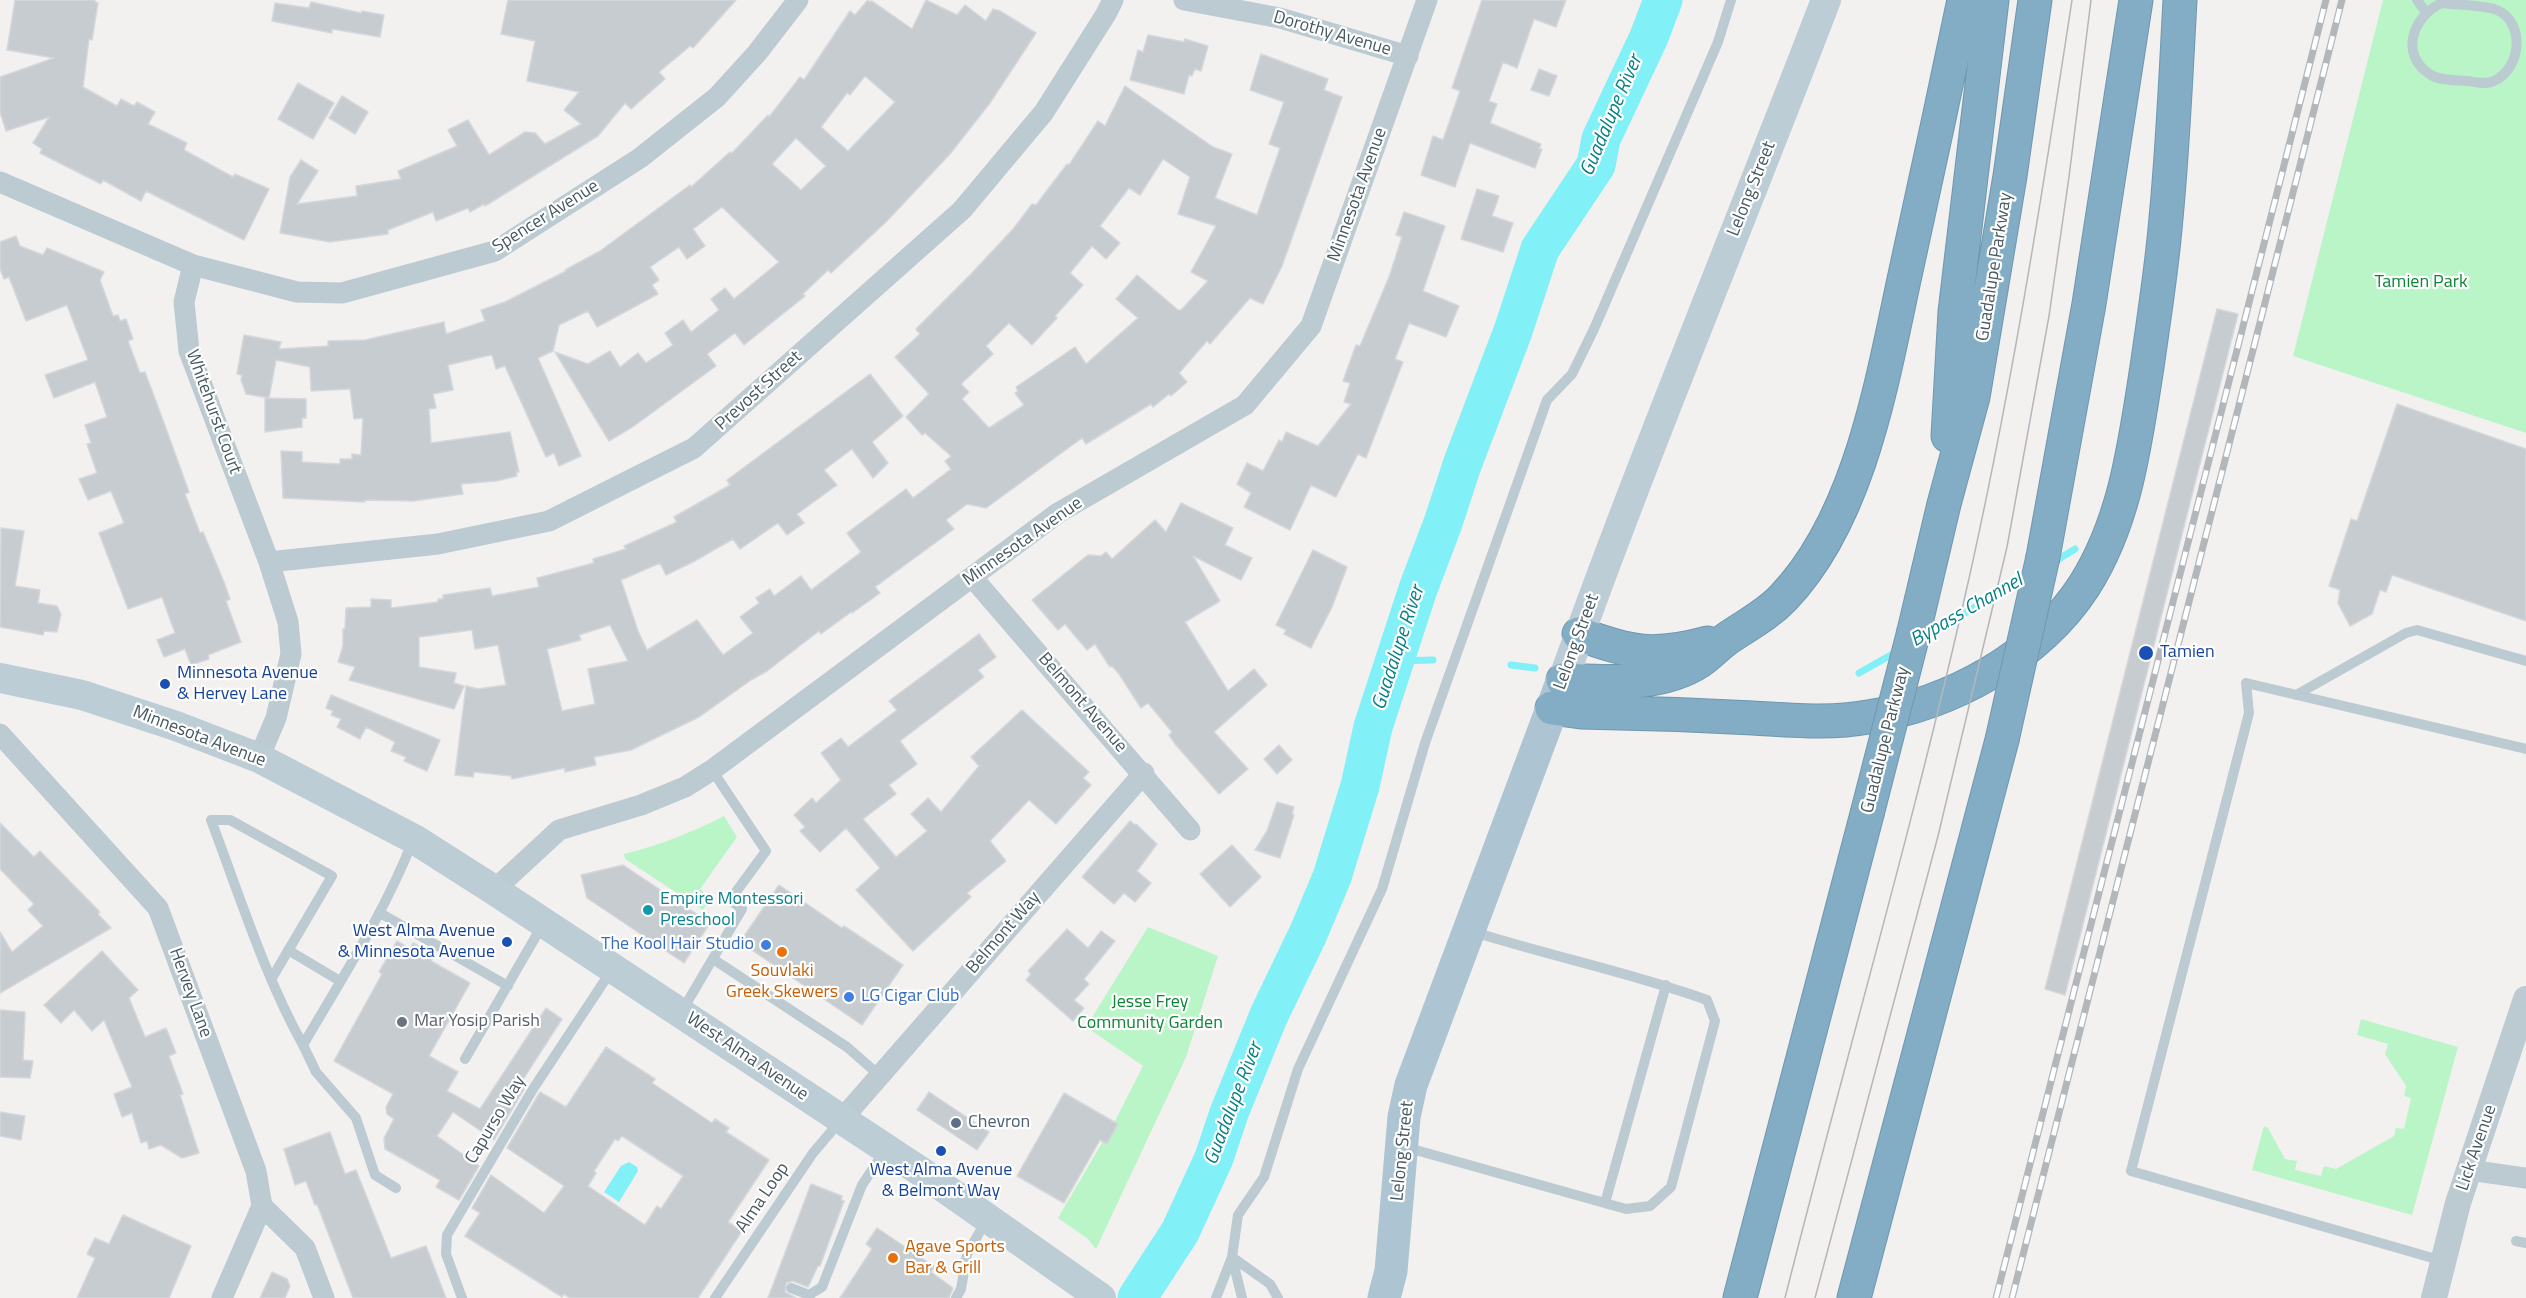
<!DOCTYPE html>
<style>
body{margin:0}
canvas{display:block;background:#f3f0f0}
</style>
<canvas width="2526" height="1298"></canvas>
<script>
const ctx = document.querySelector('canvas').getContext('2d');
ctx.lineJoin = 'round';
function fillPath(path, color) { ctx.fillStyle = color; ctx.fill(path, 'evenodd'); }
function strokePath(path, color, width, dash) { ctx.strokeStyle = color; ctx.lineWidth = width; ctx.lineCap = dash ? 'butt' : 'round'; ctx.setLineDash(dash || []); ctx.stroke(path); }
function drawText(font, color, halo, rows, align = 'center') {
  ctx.font = font + ' "Titillium Web",sans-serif'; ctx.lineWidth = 4.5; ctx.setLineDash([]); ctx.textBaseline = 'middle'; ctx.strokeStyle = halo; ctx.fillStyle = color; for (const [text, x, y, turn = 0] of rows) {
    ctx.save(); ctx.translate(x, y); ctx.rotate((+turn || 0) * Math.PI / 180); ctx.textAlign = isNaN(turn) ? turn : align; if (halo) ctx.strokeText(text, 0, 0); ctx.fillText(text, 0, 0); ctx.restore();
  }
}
const green = new Path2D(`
 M2383,0H2526V433L2293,356Z
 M724,816L737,837L700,889L711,898L703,910L625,859L624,854C660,845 691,833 724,816Z
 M1148,927L1218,956L1186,1057L1096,1249L1088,1239L1058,1218L1116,1119L1143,1066L1086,1027Z
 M2361,1019L2458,1047L2412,1215L2252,1170L2264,1126L2268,1128L2285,1159L2297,1161L2295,1170L2321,1176L2324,1166L2336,1169L2394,1136L2396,1128L2404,1129L2411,1098L2404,1096L2406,1086L2385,1054L2388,1044L2357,1035Z`);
const water = new Path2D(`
 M629,1162L637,1167L638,1171L619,1202L604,1192L621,1166Z`);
const stream = new Path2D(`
 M2054,562L2075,549
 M1924,637L2028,576
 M1395,661L1433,660
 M1511,665L1535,668
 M1859,673L1898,651`);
const river = new Path2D(`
 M1137,1298L1180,1232L1214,1158L1229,1113L1269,1015L1308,934L1332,877L1360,786L1373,727L1418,589L1443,523L1462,465L1513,331L1540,249L1596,165L1601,139L1649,37L1663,0`);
const building = new Path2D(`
 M15,0H95V2L98,3L92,40L89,39L83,87L117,106L121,99L134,106L137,102L155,112L148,124L187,143L184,150L233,177L235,174L269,189L244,240L146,191L141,201L103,180L101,184L40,153L42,149L33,143L49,117L6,131L0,112V77L54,58L7,50Z
 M508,0H736L693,48L690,46L659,72L665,79L631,109L625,103L598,136L485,206L484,204L470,212L468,208L436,221L433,212L388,230V234L330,242L280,233L290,177L301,160L318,171L297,204L357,196L356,186L401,179L398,171L457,146L448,130L468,120L489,155L525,132L535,133L545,144L581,124L564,110L579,92L527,81L535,41L501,34Z
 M868,0L870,2L872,1L912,29L926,0L957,15L965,5L986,21L993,9L1000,11L1036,33L990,103L950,154L886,222L831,273L828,270L803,294L805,296L744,345L735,333L707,354L716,366L634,426L609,441L555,352L588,364L610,351L620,367L638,353L646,363L673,345L665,333L683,320L691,332L719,310L711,299L725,288L734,299L779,262L722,207L693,229L705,246L687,259L679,247L650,267L659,280L652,285L658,294L597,327L588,311L559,325L553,351L538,358L581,456L559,466L554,453L546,457L505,366L496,369L492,355L486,356L448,365L453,390L433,394L436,408L429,409L431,443L510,432L519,472H516L517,476L496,481L461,484L463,494L413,501L365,500V502L283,498L281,451L302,452V462L340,464V459H352V454L361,455L363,418L354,419L350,389L311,391L310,367L276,360L269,398L246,394L241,380L242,375L237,374L244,335L281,342L279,349L328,346V341L365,340L444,322L446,334L485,321L481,310L505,302L566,271L565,270L600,251L690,185L691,187L730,152L732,153L768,115L769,117L800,77L804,80L850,11L855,15ZM865,76L895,102L848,151L821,127L847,93L850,95ZM796,138L826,166L801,190L772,164Z
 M1482,0H1566L1556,27L1534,19L1517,68L1503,62L1489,101L1497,104L1490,123L1541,144L1539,149H1542L1535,168L1470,143L1455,187L1421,175L1433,136L1443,140L1460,91L1452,88Z
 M311,2L361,13L362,11L384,15L380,37L332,29V33L272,21L275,3L309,8Z
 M1148,35L1184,42L1185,39L1208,46L1201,71L1195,69L1192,76L1189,75L1184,94L1130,80L1138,50L1143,52Z
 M1261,54L1328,79L1324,90L1342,97L1282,266L1263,304L1250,298L1210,344L1207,341L1179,373L1187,382L1171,396L1169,394L1153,407L1151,404L1086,444L1082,438L986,508L967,504L946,520L954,529L875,587L880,593L852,613L851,612L821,634L819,631L767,671L751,680L699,717L631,750L594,757L596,765L565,772V768L512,779L511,776L474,772L473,777L455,775L466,686L478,689L506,685L498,645L475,649L472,630L419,637V667L456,673L454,683L464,686L454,709L349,680L355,667L338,662L343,646V629H345L346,608L371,607V599L391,600V608L438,602V599H443V595L490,588L492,596L539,587L537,578L594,563L593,559L626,549L624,546L677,522L674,517L730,485L727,480L870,374L903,416L872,442L888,463L873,478L852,449L824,470L837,485L797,514L804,523L787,535L778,523L740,549L733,539L693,562L666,575L660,563L621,580L638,631L647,650L697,620L723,655L753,633L740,617L759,603L756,598L770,589L774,596L801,576L811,590L861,552L847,533L906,489L913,498L951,469L945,461L951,456L925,433L922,435L906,417L929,394L895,357L920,334L916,329L971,274L1014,228L1032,204L1036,205L1067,164L1069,165L1098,121L1105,126L1125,86L1213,147L1232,154L1215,198L1257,215L1280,148L1269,144L1284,102L1250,90ZM1163,159L1190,177L1178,214L1216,226L1191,272L1208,281L1181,310H1178L1137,275L1116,299L1138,318L1086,364L1075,347L1016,387L1018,391L1015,393L1024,405L989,428L962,399L969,392L961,384L993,354L986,346L1009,323L1032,345L1057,318L1055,316L1083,285L1070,273L1092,246L1106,259L1120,243L1100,226L1129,188L1140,195ZM610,625L628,661L588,669L595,704L562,711L547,649L581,640L579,635Z
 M1539,69L1557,76L1549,96L1531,90Z
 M298,83L334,103L313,139L278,119Z
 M342,96L368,112L355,134L329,118Z
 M1477,189L1499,196L1492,216L1513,223L1503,252L1461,239Z
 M1404,212L1445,226L1423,291L1459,306L1446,337L1409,323L1395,359L1403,362L1366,458L1358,454L1336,497L1311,485L1290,530L1244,507L1251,493L1237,484L1247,463L1263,471L1279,440L1282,442L1286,432L1318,446L1351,404L1344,402L1350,383L1343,381L1356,345L1360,346L1389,277L1402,237L1396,235Z
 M16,236L20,246L43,255L47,248L104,272L100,280L113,316L118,315L120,321L126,319L133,339L128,341L140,373L145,372L160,412L189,492L185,494L200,533L203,532L224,582L230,599L226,601L241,642L208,655L209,659L191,665L185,649L164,657L157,640L175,633L162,597L128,609L99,533L124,523L111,491L88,500L79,479L97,473L87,444L91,443L85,425L107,417L95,382L54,398L45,375L88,360L67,305L26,321L9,277L4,279L0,269V242Z
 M2217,309L2238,314L2065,995L2045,989Z
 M265,398L306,399V418H302V427L265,432Z
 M2397,404L2526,449V621L2392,575L2386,592L2380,590L2372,614L2350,626L2338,603L2340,590L2329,586L2351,519L2357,521Z
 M1181,503L1233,528L1225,545L1252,558L1241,580L1193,556L1220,601L1185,622L1228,691L1254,669L1267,685L1214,732L1248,769L1219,794L1175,744L1169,735L1172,732L1148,703L1141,708L1119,674L1112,666L1110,667L1095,644L1087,650L1065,624L1058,630L1032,600L1088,555L1101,556L1106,552L1112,559L1155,520L1166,532Z
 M1,528L24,531L15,586L40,590L38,603L57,606L61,614L57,632L44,631L43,635L0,627Z
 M1313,550L1347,567L1332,607L1311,648L1284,634L1286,630L1276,625Z
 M979,634L996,657L978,670L984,677L900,741L917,764L889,785L896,794L863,819L896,857L927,831L911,814L928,798L941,812L979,766L971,757L1022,710L1089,772L1083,778L1091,785L1056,824L1029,800L990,841L1006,861L967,893L971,897L913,951L856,890L880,868L846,828L820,852L800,831L805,827L794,815L812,798L816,803L841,780L821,753L841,738L848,747L897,710L889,701Z
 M331,695L440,740L427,771L404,761L406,757L391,751L395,742L366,727L360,739L337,727L341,719L331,715L333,711L326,708Z
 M1279,745L1292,760L1277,774L1264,759Z
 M1277,802L1294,807L1292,814L1294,815L1280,858L1255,850L1267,831Z
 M1130,821L1135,825L1136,824L1157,844L1137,871L1151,883L1135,902L1124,893L1114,904L1082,877Z
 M0,823L34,857L40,851L100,912L98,914L111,928L0,993V932L12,952L43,926L28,910L34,904L0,869Z
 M1232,845L1261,877L1230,907L1200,874Z
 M623,865L710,923L684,963L587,898L581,875Z
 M779,885L842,928L844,926L903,965L862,1025L740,942Z
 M1067,929L1088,948L1101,931L1115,941L1084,979L1089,984L1074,1000L1084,1008L1073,1021L1026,980L1031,974L1028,971Z
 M397,941L410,949L413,943L435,955L431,961L470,983L429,1056L458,1072L447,1091L480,1109L546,1008L562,1019L522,1081L527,1084L494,1140L453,1112L437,1136L479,1166L459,1200L436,1187L440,1180L385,1149L384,1138L394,1119L387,1114L386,1107L393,1094L334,1061L382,974L379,972Z
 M102,951L138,990L129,998L145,1037L166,1028L176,1053L169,1056L183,1094L180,1095L199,1153L182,1158L161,1145L149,1149L147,1141L141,1143L132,1113L122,1117L114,1094L132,1087L104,1020L92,1031L74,1010L61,1023L44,1005Z
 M0,1010L25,1012L23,1060L33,1061L30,1078L0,1077Z
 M606,1047L655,1079L652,1083L712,1123L715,1119L729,1128L726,1132L769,1160L728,1222L742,1231L698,1298H570L564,1294L562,1297L465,1236L480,1213L472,1208L491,1175L544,1213L564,1186L507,1148L540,1092L566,1107ZM622,1136L683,1176L661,1209L657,1206L645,1225L588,1186L596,1173L594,1171L615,1139L618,1141Z
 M929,1092L989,1132L977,1150L917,1110Z
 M1064,1093L1118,1124L1107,1144L1100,1140L1064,1203L1017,1176Z
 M0,1112L25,1116L21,1140L0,1136Z
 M330,1132L345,1174L356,1170L391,1258L426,1246L446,1298H353L317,1204L315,1205L306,1181L295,1185L284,1149Z
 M811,1184L842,1196L841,1200L844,1201L820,1266H818L808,1287L793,1281L786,1283L785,1292L796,1298H768Z
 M123,1215L191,1246L169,1298H77L95,1258L87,1254L95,1238L109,1244Z
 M877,1228L935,1267L931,1272L953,1288L949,1298H840L872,1249L866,1244Z
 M272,1272L287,1279L290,1286L285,1298H260Z`);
const service = new Path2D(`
 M2417,0L2426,12
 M2442,3C2457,5 2484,5 2497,10C2526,23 2521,69 2494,81C2486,85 2476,82 2467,81C2457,80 2440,81 2431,75C2399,56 2412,16 2442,3Z
 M2296,695L2406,633L2417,630L2526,661
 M380,913L508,986
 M288,950L340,981
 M713,959L847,1047L879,1075
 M272,978L332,876L230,820H211C239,894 265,977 303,1045
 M682,1011L742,909L730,900L766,851L712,770
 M465,1059L543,924
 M1405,1147L1626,1209L1650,1206L1671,1187L1715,1021L1707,1000C1630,972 1549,956 1471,931
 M396,1188L375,1175L356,1118L316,1072L303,1045C342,978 385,912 413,840
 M1605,1203L1666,985
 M2516,1241L2526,1243
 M1232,1257L1270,1284L1278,1298
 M1232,1257L1242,1298
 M2443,1261L2131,1171L2249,713L2246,683L2526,749
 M791,1288L809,1295L822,1287L862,1185L886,1149
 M462,1298L446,1254L447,1235L533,1089L611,971
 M715,1298L813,1153L841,1120
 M956,1298L961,1289L967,1254L986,1221
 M1216,1298L1232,1257L1238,1215L1264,1177L1298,1069L1382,889L1425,743L1547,400L1572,374L1594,329L1718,42L1731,0`);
const minor = new Path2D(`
 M1184,0L1280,18L1408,56
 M0,182L193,265L184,302L189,351L269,562L288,622L291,654L276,718L259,758
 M193,265L297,292L342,293L495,251L640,158L717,97L757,53L798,0
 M269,562L438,544L549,521L694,448L962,210L1044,112L1106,14L1113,0
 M972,577L1190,830
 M0,734L158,908L256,1171L262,1206L222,1298
 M494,890L559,830L641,805L685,787L712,770L1058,513L1245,405L1311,326L1427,0
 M842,1119L1144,773
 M2469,1170L2526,1178
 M262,1206L305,1248L324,1298`);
const tertiary = new Path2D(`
 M2434,1298L2458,1203L2526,999`);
const secondary = new Path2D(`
 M0,678L82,695L176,726L259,758L414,839L494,890L923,1173L1101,1298
 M1563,680C1645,451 1739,227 1826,0`);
const primary = new Path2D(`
 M1384,1298L1391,1271L1404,1117L1411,1085L1562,682`);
const motorway = new Path2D(`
 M1948,436L1955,312L1992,0
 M2043,557L2089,304L2136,0
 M1914,631L1944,504L1973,397L2010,176L2035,0
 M1579,634C1631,653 1653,658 1708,643
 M1563,680C1607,682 1661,687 1700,661C1710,654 1718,645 1728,638C1747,625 1767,615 1783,598C1860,518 1882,381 1905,275C1925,183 1945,92 1964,0
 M1552,708L1581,712C1639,713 1696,715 1753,718C1791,720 1831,724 1868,717C1950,704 2038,657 2084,586C2126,520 2135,443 2147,367C2154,317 2162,268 2166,218C2173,146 2176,73 2180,0
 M1740,1298L1867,814
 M1854,1298L2002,740`);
const tram = new Path2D(`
 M1785,1298C1843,1067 1910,838 1963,605C2009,405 2041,203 2072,0
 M1815,1298L1938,836L2007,547L2049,316L2069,177L2091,0`);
const rail = new Path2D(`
 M1996,1298L2326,0
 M2012,1298L2342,0`);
const motorwayBridge = new Path2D(`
 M2002,740L2043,557
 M1867,814L1914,631`);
const markers = [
 [2146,653,8,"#1a4fb4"],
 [165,684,6,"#1a4fb4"],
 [648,910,6,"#0f9aa8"],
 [507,942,6,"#1a4fb4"],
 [766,945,6,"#3f7fe0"],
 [782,952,6,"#e8710a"],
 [849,997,6,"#3f7fe0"],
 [402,1022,6,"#6b7280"],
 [956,1123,6,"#5c6f8a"],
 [941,1151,6,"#1a4fb4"],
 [893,1258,6,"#e8710a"]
];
const streetNames = [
 ["Dorothy Avenue",1332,34,16],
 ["Lelong Street",1752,189,-68],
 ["Minnesota Avenue",1358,195,-70],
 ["Spencer Avenue",546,217,-32],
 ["Guadalupe Parkway",1995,267,-81],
 ["Prevost Street",759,391,-42],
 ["Whitehurst Court",213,412,70],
 ["Minnesota Avenue",1023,542,-35],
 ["Lelong Street",1577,642,-70],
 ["Belmont Avenue",1082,703,49],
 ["Minnesota Avenue",199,737,21],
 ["Guadalupe Parkway",1886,740,-76],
 ["Belmont Way",1004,933,-49],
 ["Hervey Lane",190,993,70],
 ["West Alma Avenue",747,1057,34],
 ["Capurso Way",496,1120,-59],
 ["Lick Avenue",2477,1148,-71],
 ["Lelong Street",1403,1151,-84],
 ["Alma Loop",763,1198,-56]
];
const parkNames = [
 ["Tamien Park",2421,283],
 ["Jesse Frey",1150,1003],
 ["Community Garden",1150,1024]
];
const transitNames = [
 ["Tamien",2160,653],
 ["Minnesota Avenue",177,674],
 ["& Hervey Lane",177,695],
 ["West Alma Avenue",495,932,"right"],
 ["& Minnesota Avenue",495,953,"right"],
 ["West Alma Avenue",941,1171,"center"],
 ["& Belmont Way",941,1192,"center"]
];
const cultureNames = [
 ["Empire Montessori",660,900],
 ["Preschool",660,921]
];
const shopNames = [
 ["The Kool Hair Studio",754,945],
 ["LG Cigar Club",861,997,"left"]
];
const foodNames = [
 ["Souvlaki",782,972],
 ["Greek Skewers",782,993],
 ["Agave Sports",905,1248,"left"],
 ["Bar & Grill",905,1269,"left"]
];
const worshipNames = [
 ["Mar Yosip Parish",414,1022]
];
const serviceNames = [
 ["Chevron",968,1123]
];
const waterNames = [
 ["Guadalupe River",1612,116,-67],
 ["Bypass Channel",1967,611,-30],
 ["Guadalupe River",1399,648,-72],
 ["Guadalupe River",1234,1104,-69]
];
fillPath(green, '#baf5c8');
fillPath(water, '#82f0f7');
strokePath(stream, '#82f0f7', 7);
strokePath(river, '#82f0f7', 39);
fillPath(building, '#c7ccd0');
strokePath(building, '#d4d7dc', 1.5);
strokePath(motorway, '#6e98b0', 35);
strokePath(service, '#bccbd1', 10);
strokePath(minor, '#bccbd1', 21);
strokePath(tertiary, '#bccbd1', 26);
strokePath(secondary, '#bccdd6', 30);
strokePath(primary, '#adc5d2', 33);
strokePath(motorway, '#82adc4', 33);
strokePath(tram, '#b2b7bb', 1.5);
strokePath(rail, '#b2b7bb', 7);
strokePath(rail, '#fff', 4.5, [14]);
strokePath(motorwayBridge, '#6e98b0', 35, []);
strokePath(motorwayBridge, '#82adc4', 33);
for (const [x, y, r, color] of markers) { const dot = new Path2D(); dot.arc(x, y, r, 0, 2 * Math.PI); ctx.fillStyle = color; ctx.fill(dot); strokePath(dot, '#fff', 2); }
drawText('18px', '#465860', '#fff', streetNames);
drawText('18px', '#0c8636', '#fff', parkNames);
drawText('18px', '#164399', '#fff', transitNames, 'left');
drawText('18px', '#0d838f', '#fff', cultureNames, 'left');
drawText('18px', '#366cbe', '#fff', shopNames, 'right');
drawText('18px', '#c56008', '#fff', foodNames);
drawText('18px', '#5b616d', '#fff', worshipNames, 'left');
drawText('18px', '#4e5e75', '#fff', serviceNames, 'left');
drawText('italic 20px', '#058087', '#fff', waterNames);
</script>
